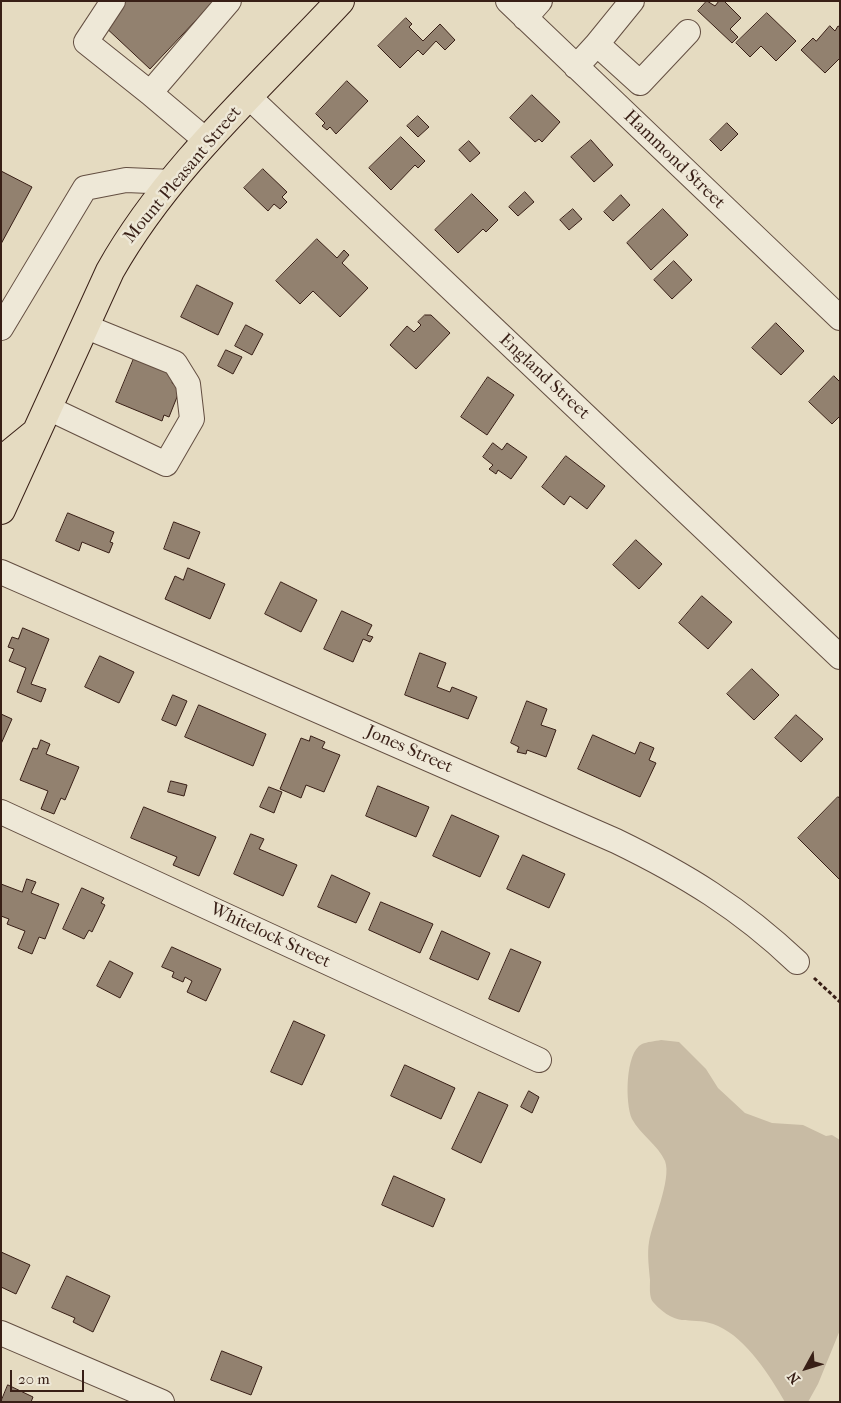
<!DOCTYPE html>
<style>
body{margin:0}
#map{position:relative;width:841px;height:1403px;overflow:hidden;background:#e5dbc1;font-family:"IM FELL French Canon",serif}
canvas{display:block}
.frame{position:absolute;inset:0;border:2px solid #381f16;pointer-events:none}
.north{position:absolute;left:781px;top:1343px;width:50px;height:50px;-webkit-text-stroke:4px #eee8d7;paint-order:stroke;rotate:231deg;font-size:14px;font-weight:700;line-height:20px;text-align:center;color:#381f16}
.north::after{content:'';display:block;margin:auto;width:18px;height:22px;background:#381f16;clip-path:polygon(50% 0,100% 100%,50% 72%,0 100%)}
.scale{position:absolute;left:10px;top:1370px;width:74px;height:22px;box-sizing:border-box;border:2px solid #381f16;border-top:0;padding-left:6px;font-size:15px;line-height:18px;white-space:nowrap;color:#381f16;-webkit-text-stroke:4px #eee8d7;paint-order:stroke}
</style>
<div id="map">
<canvas width="841" height="1403"></canvas>
<div class="frame"></div>
<div class="north">N</div>
<div class="scale">20 m</div>
</div>
<script>
const ctx = document.querySelector('canvas').getContext('2d');
ctx.lineJoin = 'round';
function fillPath(path, color) { ctx.fillStyle = color; ctx.fill(path, 'evenodd'); }
function strokePath(path, color, width, dash) { ctx.strokeStyle = color; ctx.lineWidth = width; ctx.lineCap = dash ? 'butt' : 'round'; ctx.setLineDash(dash || []); ctx.stroke(path); }
function drawText(font, color, halo, rows, align = 'center') {
  ctx.font = font + ' "IM FELL French Canon",serif'; ctx.lineWidth = 5; ctx.setLineDash([]); ctx.textBaseline = 'middle'; ctx.strokeStyle = halo; ctx.fillStyle = color; for (const [text, x, y, turn = 0] of rows) {
    ctx.save(); ctx.translate(x, y); ctx.rotate((+turn || 0) * Math.PI / 180); ctx.textAlign = isNaN(turn) ? turn : align; if (halo) ctx.strokeText(text, 0, 0); ctx.fillText(text, 0, 0); ctx.restore();
  }
}
const green = new Path2D(`
 M661,1040L679,1042L706,1069L718,1088L745,1113L772,1123L803,1125L826,1136L832,1135L840,1140V1330L818,1384L808,1402H785C770,1376 747,1339 718,1326C692,1314 679,1331 653,1302C649,1297 650,1287 650,1280C649,1268 647,1254 649,1242C652,1223 672,1179 665,1161C658,1145 640,1134 632,1119C625,1104 625,1052 642,1044C647,1042 655,1041 661,1040Z`);
const building = new Path2D(`
 M123,1H214L150,69L102,24Z
 M707,1L715,6L719,1H724L741,18L730,29L738,37L732,43L698,11Z
 M767,13L796,41L776,61L761,46L750,57L736,43Z
 M406,18L412,24L409,27L423,41L440,24L455,40L445,50L436,41L423,55L418,50L400,68L378,46Z
 M830,26L835,31L838,26L840,27V58L825,73L801,50L813,38L816,41Z
 M347,81L368,101L336,134L330,127L327,130L322,126L325,123L316,114Z
 M532,95L560,122L542,142L539,139L535,142L510,118Z
 M418,116L429,127L418,137L407,126Z
 M727,123L738,134L721,151L710,140Z
 M401,137L425,161L418,168L415,165L391,190L369,168Z
 M591,140L613,165L594,182L571,157Z
 M469,141L480,153L470,162L459,150Z
 M263,169L287,192L282,197L287,202L280,209L274,204L268,211L244,188Z
 M1,171L32,187L1,244Z
 M525,192L534,202L518,216L509,207Z
 M472,194L498,220L486,232L483,229L458,253L435,230Z
 M621,195L630,205L613,221L604,212Z
 M573,209L582,219L569,230L560,220Z
 M663,209L688,235L651,270L627,243Z
 M317,239L337,258L344,250L349,255L342,263L368,288L340,317L313,291L300,304L276,281Z
 M674,261L692,280L672,299L654,280Z
 M197,285L233,303L218,335L181,317Z
 M425,315H431L450,333L416,369L390,345L407,326L414,332L421,325L418,322Z
 M776,323L804,351L781,375L752,348Z
 M246,325L263,334L252,355L235,346Z
 M226,350L242,357L233,374L218,366Z
 M135,356L176,374L172,383L181,387L169,417L164,415L162,421L116,402Z
 M834,376L840,382V416L832,424L809,402Z
 M488,377L514,395L487,435L461,417Z
 M493,443L502,450L507,443L527,457L511,479L498,470L496,474L489,469L493,465L483,457Z
 M566,456L605,486L587,509L570,496L564,505L542,487Z
 M68,513L114,532L110,542L113,543L109,553L82,542L79,551L56,541Z
 M174,522L200,532L189,559L164,549Z
 M636,540L662,564L639,589L613,565Z
 M188,568L225,584L210,619L165,599L175,576L183,580Z
 M281,582L317,600L301,632L265,614Z
 M702,596L732,622L708,649L679,623Z
 M342,611L372,625L367,635L373,637L370,642L363,639L353,662L324,649Z
 M23,628L49,639L31,684L46,689L41,702L17,692L26,668L9,661L14,649L8,647L12,637L18,639Z
 M420,653L446,663L437,687L450,692L452,687L477,697L468,719L405,695Z
 M100,656L134,672L119,703L85,687Z
 M752,669L779,695L754,720L727,694Z
 M173,695L187,701L176,726L162,720Z
 M527,701L547,709L541,725L556,730L546,757L527,750L526,754L517,752L519,747L511,743Z
 M199,705L266,734L253,766L185,737Z
 M1,714L12,719L1,744Z
 M796,715L823,739L801,762L775,738Z
 M593,735L635,754L640,742L654,748L649,760L656,763L640,797L578,769Z
 M311,736L325,742L322,748L340,755L324,792L306,785L301,798L280,789L301,738L309,741Z
 M41,740L50,744L46,754L79,767L65,800L61,798L54,814L41,809L48,791L20,780L33,748L37,749Z
 M171,781L187,785L184,796L168,792Z
 M378,786L429,807L416,837L366,816Z
 M269,787L282,792L274,813L260,807Z
 M838,797L840,798V880L798,838Z
 M144,807L216,837L199,876L173,865L177,857L131,838Z
 M452,815L499,836L480,877L433,856Z
 M251,834L264,839L259,849L297,865L283,896L234,874Z
 M523,855L565,874L549,908L507,889Z
 M332,875L370,893L356,923L318,907Z
 M27,879L36,882L31,893L59,904L45,939L39,937L32,954L18,948L25,931L7,924L9,919L1,916V884L22,892Z
 M82,888L104,898L101,903L105,905L92,932L89,930L84,939L63,929Z
 M381,902L433,924L420,953L369,930Z
 M442,931L490,953L478,980L430,959Z
 M172,947L221,969L206,1001L187,992L192,981L185,977L183,982L172,977L174,972L162,967Z
 M511,949L541,962L519,1012L489,999Z
 M110,961L133,973L120,998L97,986Z
 M294,1021L325,1035L302,1085L271,1072Z
 M405,1065L455,1088L441,1119L391,1096Z
 M529,1091L539,1097L532,1113L521,1107Z
 M479,1092L508,1105L481,1163L452,1149Z
 M394,1176L445,1199L433,1227L382,1205Z
 M1,1252L30,1265L16,1294L1,1287Z
 M67,1276L110,1296L93,1332L73,1322L75,1318L52,1308Z
 M222,1351L262,1367L251,1395L211,1380Z
 M8,1385L33,1397L31,1402H1Z`);
const path = new Path2D(`
 M814,978L840,1002`);
const minor = new Path2D(`
 M113,1L86,42L150,93
 M508,1L840,318
 M525,18L540,1
 M597,44L632,1
 M576,67L597,44L640,83L688,32
 M249,97L840,657
 M208,142L150,93L229,1
 M1,328L85,188L126,180L173,182
 M48,408L166,464L192,419L188,384L175,363L84,326
 M1,572L616,841C686,875 740,908 797,962
 M1,812L539,1060
 M1,1333L162,1402`);
const major = new Path2D(`
 M1,461L34,434
 M1,510L110,271C168,168 260,87 340,1`);
const streetNames = [
 ["Hammond Street",674,160,44],
 ["Mount Pleasant Street",183,175,-50],
 ["England Street",544,377,43],
 ["Jones Street",409,750,24],
 ["Whitelock Street",270,936,25]
];
fillPath(green, '#c8bba4');
fillPath(building, '#92816f');
strokePath(building, '#381f16', 1);
strokePath(minor, '#634e41', 26);
strokePath(major, '#381f16', 30);
strokePath(path, '#381f16', 3, [4, 2.5]);
strokePath(minor, '#eee8d7', 24);
strokePath(major, '#e5dbc1', 28);
drawText('18px', '#381f16', '#eee8d7', streetNames);
</script>
